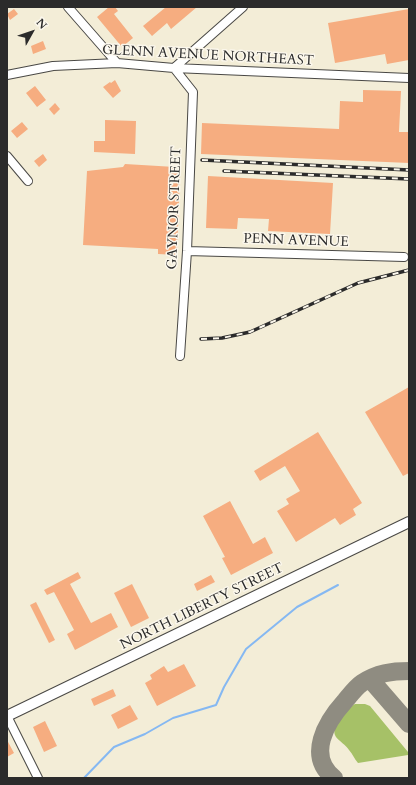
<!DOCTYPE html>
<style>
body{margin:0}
#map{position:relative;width:416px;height:785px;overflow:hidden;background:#f3edd7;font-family:Cardo,serif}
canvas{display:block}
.frame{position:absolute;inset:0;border:8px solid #2b2b2b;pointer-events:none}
.north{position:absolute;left:12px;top:12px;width:40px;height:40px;-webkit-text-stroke:3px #fbf7ec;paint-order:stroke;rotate:50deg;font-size:11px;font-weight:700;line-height:16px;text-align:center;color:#2b2b2b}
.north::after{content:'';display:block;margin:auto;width:14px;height:18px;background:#2b2b2b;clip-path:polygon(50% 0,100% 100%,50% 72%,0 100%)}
</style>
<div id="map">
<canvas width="416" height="785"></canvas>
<div class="frame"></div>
<div class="north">N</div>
</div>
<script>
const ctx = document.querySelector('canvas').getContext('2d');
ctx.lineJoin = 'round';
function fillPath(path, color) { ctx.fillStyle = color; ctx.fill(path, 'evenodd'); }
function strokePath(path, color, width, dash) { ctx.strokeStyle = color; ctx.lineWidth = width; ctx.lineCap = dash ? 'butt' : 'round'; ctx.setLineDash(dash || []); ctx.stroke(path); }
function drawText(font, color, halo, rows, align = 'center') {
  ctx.font = font + ' Cardo,serif'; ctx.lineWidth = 3; ctx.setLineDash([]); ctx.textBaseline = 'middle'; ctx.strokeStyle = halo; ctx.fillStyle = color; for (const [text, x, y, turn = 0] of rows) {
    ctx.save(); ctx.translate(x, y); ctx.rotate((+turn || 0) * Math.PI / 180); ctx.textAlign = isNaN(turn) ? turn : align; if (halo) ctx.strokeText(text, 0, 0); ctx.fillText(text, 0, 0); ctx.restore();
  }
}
const green = new Path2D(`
 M355,704H365L370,706L408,752V755L358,763C354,759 353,754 349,750C346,745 339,741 336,737C329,726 347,709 355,704Z`);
const stream = new Path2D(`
 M84,778L114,747L145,734L173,718L216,705L224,687L246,649L297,607L338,585`);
const taxiway = new Path2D(`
 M370,679L409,724
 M334,778C306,756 326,722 345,701C350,695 356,687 362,683C377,673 392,671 409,671`);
const building = new Path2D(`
 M109,7H115L118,11L114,14L133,38L122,47L97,17Z
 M166,7H197L171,29L167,23L152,36L143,26Z
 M14,9L18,14L10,20L7,14Z
 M409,9V60L387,64L385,54L335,63L328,23Z
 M43,41L46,49L33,54L31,46Z
 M115,80L121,91L113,98L103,87L110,82L111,83Z
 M35,86L46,100L37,107L26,93Z
 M363,90L401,91L399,132H409V163L201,154L202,123L339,129L340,101L363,102Z
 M55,103L60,109L54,115L49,109Z
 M105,120L136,121L135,154L94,152V141H105Z
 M22,122L28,129L17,138L11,131Z
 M43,154L47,160L39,167L34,161Z
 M125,164L175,167V172L180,173L177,255L158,254V249L83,245L87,171L123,167Z
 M208,176L333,183L330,234L268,231L269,219L238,218L237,229L206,228Z
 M409,387V473L403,476L365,412Z
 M318,432L362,503L353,509L356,515L340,525L335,518L296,542L277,511L289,504L286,499L300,491L285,466L260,481L254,471Z
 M230,501L253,544L265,537L273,553L231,575L222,558L225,557L203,516Z
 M78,572L81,578L70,584L91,623L111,613L118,627L75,650L67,634L74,630L54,592L47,595L44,590Z
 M211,575L215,582L197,591L194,584Z
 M132,584L149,618L131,627L114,593Z
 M36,602L55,640L49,643L30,605Z
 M184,664L196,686L157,706L145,683L152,679L150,675L164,666L168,672Z
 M113,689L116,696L94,706L91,699Z
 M130,705L138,719L118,729L111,715Z
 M45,721L57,746L44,752L33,727Z
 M7,740L14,753L7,757Z`);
const minor = new Path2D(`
 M68,7L117,63
 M7,75L53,66L117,63L174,68L409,78
 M7,156L28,181
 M187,251L404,257
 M180,356L187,251L193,92L174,68L243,7
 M7,716L38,778`);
const major = new Path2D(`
 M7,716L409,522`);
const rail = new Path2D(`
 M202,160L409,170
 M224,171L409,179
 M201,339L222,338L250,332L358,283L409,270`);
const streetNames = [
 ["GLENN AVENUE NORTHEAST",208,56,3],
 ["GAYNOR STREET",175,208,-88],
 ["PENN AVENUE",296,241,2],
 ["NORTH LIBERTY STREET",202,607,-26]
];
fillPath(green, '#a6c167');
strokePath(stream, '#85b8f2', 2);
strokePath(taxiway, '#8f8c81', 18);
fillPath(building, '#f6ad80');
strokePath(minor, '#494845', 10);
strokePath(major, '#494845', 12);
strokePath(minor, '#fff', 8);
strokePath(major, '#fff', 10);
strokePath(rail, '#2b2b2b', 3.5);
strokePath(rail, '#fbf7ec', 2, [6]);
drawText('14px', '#2b2b2b', '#fbf7ec', streetNames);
</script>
